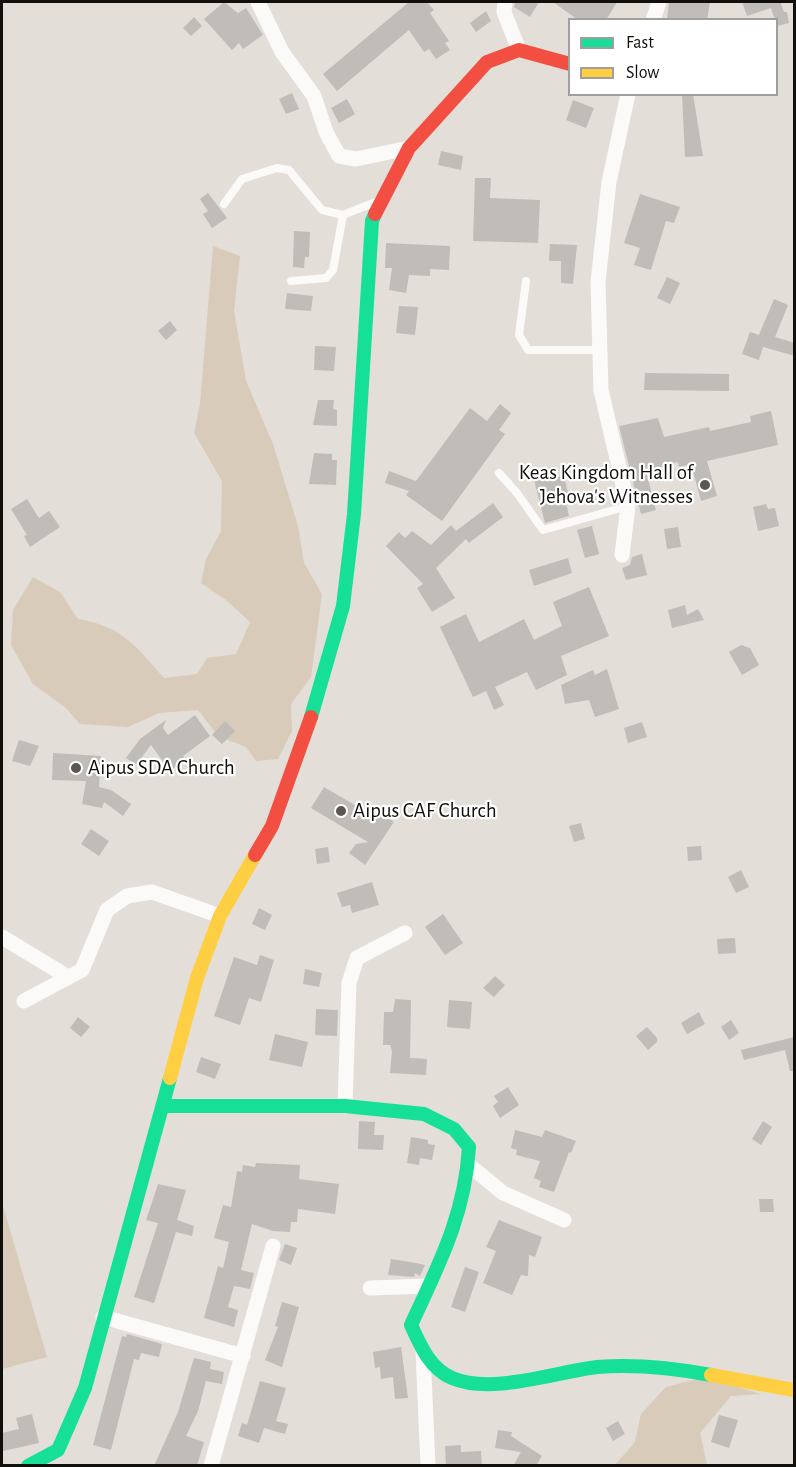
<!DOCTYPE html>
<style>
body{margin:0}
#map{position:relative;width:796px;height:1467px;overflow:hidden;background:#e3ded8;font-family:"Alegreya Sans",sans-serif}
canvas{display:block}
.frame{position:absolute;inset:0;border:3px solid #110f0b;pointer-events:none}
.legend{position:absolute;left:568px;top:18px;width:210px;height:78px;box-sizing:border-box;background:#fff;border:2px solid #a09f9d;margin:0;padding:8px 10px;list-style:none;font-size:18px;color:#110f0b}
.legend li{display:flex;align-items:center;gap:12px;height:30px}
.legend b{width:30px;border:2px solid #a09f9d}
</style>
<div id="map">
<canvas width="796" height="1467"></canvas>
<div class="frame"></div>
<ul class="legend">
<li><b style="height:8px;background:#16e098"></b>Fast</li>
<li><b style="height:8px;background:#ffcf43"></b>Slow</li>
</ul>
</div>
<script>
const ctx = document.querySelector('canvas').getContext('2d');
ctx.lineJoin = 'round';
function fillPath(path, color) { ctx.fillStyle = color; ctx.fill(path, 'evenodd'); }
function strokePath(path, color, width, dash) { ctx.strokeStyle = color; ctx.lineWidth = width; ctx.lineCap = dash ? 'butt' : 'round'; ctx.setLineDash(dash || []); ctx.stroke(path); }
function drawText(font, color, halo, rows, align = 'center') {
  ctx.font = font + ' "Alegreya Sans",sans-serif'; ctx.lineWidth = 4.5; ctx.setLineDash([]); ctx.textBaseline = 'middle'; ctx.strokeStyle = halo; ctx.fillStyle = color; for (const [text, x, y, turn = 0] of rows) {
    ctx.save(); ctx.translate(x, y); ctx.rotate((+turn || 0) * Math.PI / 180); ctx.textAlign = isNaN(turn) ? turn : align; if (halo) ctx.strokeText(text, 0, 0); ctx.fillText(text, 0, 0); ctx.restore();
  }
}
const green = new Path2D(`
 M213,246L240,256L234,311L246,381L273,444L298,526L304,563L322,594L311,677L291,704L292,731L278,759L256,761L246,747L218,736L198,710L159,713L128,727L80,724L66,708L33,684L11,645L13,610L33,577L60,592L78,619C123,627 135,645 164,678L197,674L207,658L236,654L250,622L226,600L201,583L206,559L221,531L222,481L194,433L200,404Z
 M3,1206L47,1357L2,1369V1207Z
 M705,1377L761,1394L731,1396L700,1433L707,1465L614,1466L635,1442L641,1414L666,1387Z`);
const building = new Path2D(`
 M224,2L238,13L246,8L263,35L243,49L239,43L232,50L204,19Z
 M409,2H427L434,10L430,13L449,41L445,43L450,50L436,59L429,49L424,52L409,30L337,91L323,74Z
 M515,2H539L530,17L514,7Z
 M553,2H617L606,20H578Z
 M669,2H710L707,20H667Z
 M742,2H783L781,4L784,12H787L789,23L777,26L771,8L747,16Z
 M486,11L491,21L476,32L470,23Z
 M194,17L202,26L191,36L183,28Z
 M292,93L299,109L286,114L279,99Z
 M682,94H693L703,156L685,157Z
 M347,99L355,114L339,123L331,108Z
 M573,100L594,108L586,128L566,120Z
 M441,151L463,156L461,170L438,165Z
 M475,178H491L490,198L540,200L538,243L473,241Z
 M208,193L227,218L212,228L203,214L208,211L200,199Z
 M640,194L680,207L674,223L666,221L651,270L634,265L640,248L624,243Z
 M294,231L310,232L309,257H305L304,268L293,267Z
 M386,243L450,246L449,270L430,269V276L409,275L406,293L389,290L392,268H385Z
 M550,244L577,245L573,284L561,283V261H549Z
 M667,277L680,283L670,304L657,298Z
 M287,293L313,296L311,311L285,309Z
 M774,299L788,305L775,337L795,343V356L763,347L759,360L742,354L750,332L759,335Z
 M399,306L418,307L415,335L396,333Z
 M170,321L177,330L166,340L158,331Z
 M315,346L336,347L334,371L314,370Z
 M645,373L729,374V391L644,390Z
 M318,400H334L333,409L337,410V426L313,425Z
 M500,404L511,413L499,430L505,434L442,521L406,495L409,491L385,483L389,471L416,481L470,408L487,421Z
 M771,411L778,445L707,461L717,496L701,501L691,464L679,467L678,462L646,471L656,510L641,514L619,426L658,418L664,437L709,427L710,431L751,422L750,416Z
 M314,453L332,454V460H337L336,485L309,484Z
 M555,466L558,477L564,476L569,498L565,499L569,516L545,523L532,472Z
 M27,499L39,518L49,511L60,527L30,547L24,536L27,535L11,509Z
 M493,503L503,517L469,543L466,539L436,568L455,598L432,612L417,588L423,584L386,546L399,532L405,538L412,531L431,545L451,525L456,531Z
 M766,504L768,509L775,508L779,526L758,531L753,507Z
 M592,526L599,554L585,558L577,530Z
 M678,527L681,547L667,549L664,529Z
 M642,554L647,575L626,580L622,568L630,565L632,557Z
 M568,558L572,573L534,586L529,570Z
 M589,587L609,636L561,656L567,675L536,690L527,672L495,687L504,705L494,710L486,691L473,697L440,627L466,614L479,642L524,619L534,640L562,626L553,602Z
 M685,605L687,615L698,609L704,620L672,628L668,610Z
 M741,645L750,648L759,665L742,675L729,652Z
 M607,669L619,709L595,717L589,700L565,704L561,685L593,670L595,675Z
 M195,715L210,736L183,756L186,759L170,771L151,745L136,765L126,758L140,739L166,720L163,728L168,735Z
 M225,721L235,731L222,744L212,735Z
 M642,722L647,737L628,743L624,728Z
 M19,740L39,746L30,766L12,761Z
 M53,753L101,756L99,787L111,790L131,804L123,816L104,802L102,808L82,804L86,781L52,780Z
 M324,787L372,815L375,810L394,822L365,865L349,853L356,844L368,842L311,808Z
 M581,823L585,839L574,842L569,826Z
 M91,829L109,841L99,856L81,844Z
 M701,846L702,860L688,861L687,847Z
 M328,847L330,862L317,864L315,849Z
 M741,870L749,887L736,893L728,877Z
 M372,882L379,905L352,913L350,905L342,907L337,893Z
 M259,908L272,915L265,930L252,924Z
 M443,914L463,943L445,955L425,927Z
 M735,938L736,953L718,954L717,939Z
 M260,955L274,960L261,1002L249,998L240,1025L214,1016L234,957L257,965Z
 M305,969L322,973L319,987L303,984Z
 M495,976L505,985L494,997L483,988Z
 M395,999L411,1000L410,1058L427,1059L426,1075L390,1073L392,1051L390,1045H383L384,1012H393Z
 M449,1000L472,1002L470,1029L447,1027Z
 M316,1009L338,1010L337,1036L315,1035Z
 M699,1012L705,1024L687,1034L681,1023Z
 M78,1017L90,1027L81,1037L70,1028Z
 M731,1020L739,1033L729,1040L721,1027Z
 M647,1027L657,1038V1042L648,1050L636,1036Z
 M275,1034L308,1042L302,1067L269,1060Z
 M795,1037V1071H790L785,1050L744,1060L741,1050Z
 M201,1057L221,1064L215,1079L196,1072Z
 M508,1087L519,1105L500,1118L493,1106L498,1102L494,1096Z
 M359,1121L375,1122L374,1135H384L383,1150L358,1149Z
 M763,1121L772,1127L761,1145L752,1139Z
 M515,1130L542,1137L545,1130L576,1141L571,1153L569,1152L554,1192L539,1187L541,1181L534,1178L540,1161L516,1155L517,1150L511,1148Z
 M411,1137L428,1140V1144L435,1145L432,1160L420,1158L419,1165L407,1163Z
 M256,1163L300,1165L299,1179L339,1184L335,1214L298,1209L297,1222H291L290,1232L273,1231L252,1224L241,1270L254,1273L250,1289L234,1286L228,1307L238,1310L234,1327L204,1318L218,1266L223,1268L229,1242L214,1238L223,1205L231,1207L237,1171L242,1172L243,1165L255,1167Z
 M158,1184L186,1190L177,1220L194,1226L192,1236L176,1232L154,1303L134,1297L158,1223L146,1220Z
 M759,1199H773L774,1212H760Z
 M499,1220L542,1237L535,1257L529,1255L528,1276L521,1275L512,1295L483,1283L496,1251L486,1247Z
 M285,1244L297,1248L291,1265L279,1260Z
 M391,1259L416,1263L425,1265L420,1276L415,1273L414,1277L388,1275Z
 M465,1267L479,1272L465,1312L451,1307Z
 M282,1302L299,1307L282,1367L265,1360L278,1327L275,1326Z
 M127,1334L162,1344L159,1357L141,1353L139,1360L134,1359L111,1450L93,1445L122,1336L126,1337Z
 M401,1347L408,1398L395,1399L393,1377L381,1379L380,1367L375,1368L373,1352Z
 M194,1358L211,1362L210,1369L224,1372L222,1384L206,1381L198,1411L186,1436L204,1442L197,1466H154L178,1412Z
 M260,1381L286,1388L276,1421L288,1424L285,1434L264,1428L259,1443L238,1436L242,1423L247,1425Z
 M32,1414L39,1443L3,1451L2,1433L19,1429L16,1418Z
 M719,1415L738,1420L729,1448L711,1442Z
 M618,1421L625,1434L613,1441L606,1428Z
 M498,1430L512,1432L511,1436L542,1456L536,1466H513L521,1452L495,1448Z
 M461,1445V1452L481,1451L482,1466H446L445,1446Z`);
const lane = new Path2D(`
 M224,204L242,179L277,168L289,170L322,210L343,215L378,201
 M291,281L326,278L333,270L343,215
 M526,281L519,335L528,350H598
 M499,473L517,493L543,530L628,506`);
const street = new Path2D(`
 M258,2L282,52L314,96L326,132L339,156L356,159L409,148
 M505,2L504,12L519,50
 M653,20L659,2
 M622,555L628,506L601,390L598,282L609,182L628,94
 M2,937L68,977
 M24,1001L82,970L107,910L127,896L152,892L220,916
 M345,1106L349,983L357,958L405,933
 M469,1165L503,1193L564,1220
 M370,1288L428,1286
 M103,1317L243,1356
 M423,1351L428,1466
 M211,1466L273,1246`);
const fast = new Path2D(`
 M311,717L343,606L354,514L372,221L375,214
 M163,1106H345L424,1114L454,1129L469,1147C465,1215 439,1264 411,1325C420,1345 430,1369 452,1378C492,1395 555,1372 597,1367C635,1364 674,1368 711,1375
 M28,1466L58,1450L85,1388L170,1078`);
const slow = new Path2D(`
 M170,1078L197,978L220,916L255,855
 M711,1375L794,1390`);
const jam = new Path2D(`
 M375,214L409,148L487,62L519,50L570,64
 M255,855L272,826L311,717`);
const markers = [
 [705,485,6,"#5a5753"],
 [76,768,6,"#5a5753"],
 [341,811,6,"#5a5753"]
];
const poiNames = [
 ["Keas Kingdom Hall of",693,473,"right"],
 ["Jehova's Witnesses",693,497,"right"],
 ["Aipus SDA Church",88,768],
 ["Aipus CAF Church",353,811]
];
fillPath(green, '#d8cbba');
fillPath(building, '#c0bcb8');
strokePath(lane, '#fbfaf9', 8);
strokePath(street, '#fbfaf9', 15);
strokePath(fast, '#16e098', 14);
strokePath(slow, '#ffcf43', 14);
strokePath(jam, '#f24e42', 14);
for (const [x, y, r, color] of markers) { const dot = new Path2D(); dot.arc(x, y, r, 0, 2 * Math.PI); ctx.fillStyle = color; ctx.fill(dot); strokePath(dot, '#fff', 2); }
drawText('21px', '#110f0b', '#fff', poiNames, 'left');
</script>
